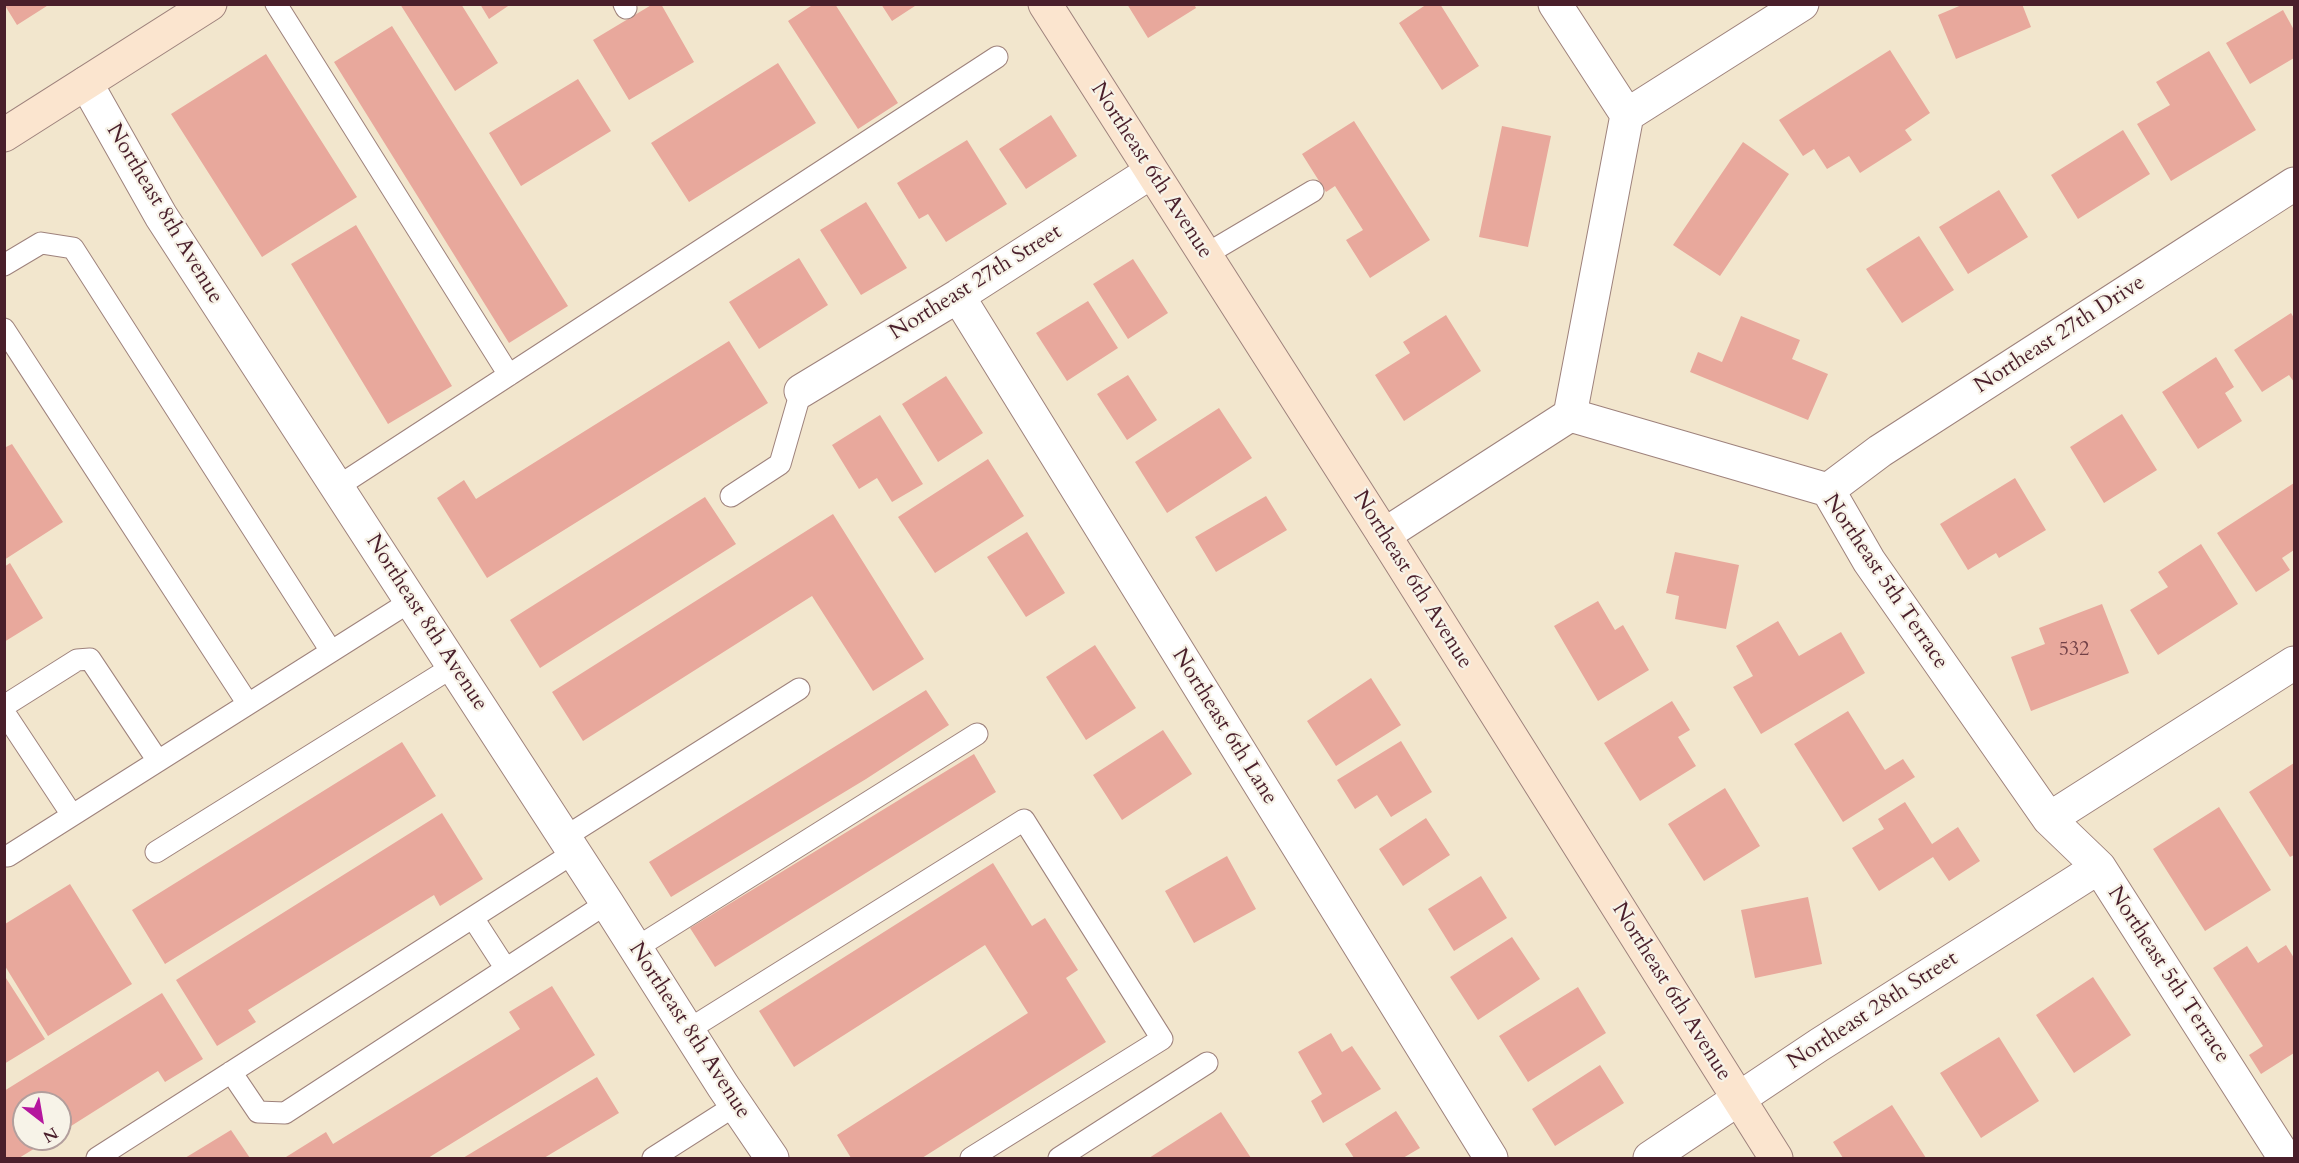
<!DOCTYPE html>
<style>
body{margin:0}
#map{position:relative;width:2299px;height:1163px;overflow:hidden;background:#f2e6cd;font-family:Cardo,serif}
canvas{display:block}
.frame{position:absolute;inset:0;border:6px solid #4a1f2b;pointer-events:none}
.north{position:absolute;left:12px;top:1091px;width:60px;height:60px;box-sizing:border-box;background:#f7f3e8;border:2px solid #b29e9c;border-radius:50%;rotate:149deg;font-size:16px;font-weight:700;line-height:24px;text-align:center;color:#4a1f2b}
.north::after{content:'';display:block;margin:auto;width:21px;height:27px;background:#b5179e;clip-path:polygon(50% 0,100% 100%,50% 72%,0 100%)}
</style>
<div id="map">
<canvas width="2299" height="1163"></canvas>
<div class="frame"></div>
<div class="north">N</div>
</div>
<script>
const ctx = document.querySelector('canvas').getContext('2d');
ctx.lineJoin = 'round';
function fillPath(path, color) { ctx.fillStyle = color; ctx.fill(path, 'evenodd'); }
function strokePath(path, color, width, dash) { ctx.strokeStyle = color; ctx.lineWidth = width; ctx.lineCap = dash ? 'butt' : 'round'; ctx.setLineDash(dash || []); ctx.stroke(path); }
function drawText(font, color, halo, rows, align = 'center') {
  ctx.font = font + ' Cardo,serif'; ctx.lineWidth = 4.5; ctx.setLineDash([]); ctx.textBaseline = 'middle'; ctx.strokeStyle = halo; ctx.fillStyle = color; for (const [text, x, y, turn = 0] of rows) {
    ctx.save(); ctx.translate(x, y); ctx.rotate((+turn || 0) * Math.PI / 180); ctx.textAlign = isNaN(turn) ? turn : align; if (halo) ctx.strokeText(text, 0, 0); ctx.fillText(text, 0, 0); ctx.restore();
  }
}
const building = new Path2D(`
 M4,4H50L17,25Z
 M400,4H461L498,63L455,91Z
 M480,4H511L489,19Z
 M653,4H661L694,62L629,100L593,40Z
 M814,4H835L898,103L858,129L788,21Z
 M881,4H918L892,21Z
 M1127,4H1194L1196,8L1148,38Z
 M1427,4H1440L1479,66L1442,90L1399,23Z
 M1964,4H2022L2031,27L1956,59L1938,15Z
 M2283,10L2294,30V58L2250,84L2226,43Z
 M392,26L568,306L509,343L334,62Z
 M1890,50L1930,113L1905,130L1912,140L1860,173L1849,156L1827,169L1814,149L1803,156L1779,120Z
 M2209,51L2256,130L2171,181L2137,124L2170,105L2156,82Z
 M266,54L357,197L262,257L171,114Z
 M778,63L816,123L689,202L651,143Z
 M578,79L611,131L521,186L489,133Z
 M1051,115L1077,156L1026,189L999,149Z
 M1354,121L1430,240L1370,278L1346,240L1363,230L1335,186L1326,192L1302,154Z
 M1502,126L1551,136L1528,247L1479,237Z
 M2123,130L2150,174L2078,219L2051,175Z
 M967,140L1007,204L946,242L928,214L919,219L897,183Z
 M1743,142L1789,174L1720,276L1673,245Z
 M1999,190L2028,237L1968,274L1939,227Z
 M866,202L907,268L861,295L820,230Z
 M356,225L452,386L388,424L291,264Z
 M1919,236L1954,290L1902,323L1866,269Z
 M799,258L828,305L759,349L729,302Z
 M1133,259L1168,313L1128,339L1093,284Z
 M1088,301L1118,348L1067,381L1036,333Z
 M2291,313L2294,318V382L2289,375L2262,392L2234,350Z
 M1446,315L1481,371L1404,421L1375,375L1410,353L1403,342Z
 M1741,316L1800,340L1792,359L1828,374L1808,420L1690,372L1698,352L1722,362Z
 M729,341L768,403L487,578L437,498L464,480L476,499Z
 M2216,357L2234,387L2225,393L2242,421L2198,449L2162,392Z
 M1128,375L1157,420L1127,440L1097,394Z
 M946,376L983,433L938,462L902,404Z
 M1219,408L1252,458L1167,513L1135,462Z
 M2122,414L2157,470L2104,503L2070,447Z
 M880,415L923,484L892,502L877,478L859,489L832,445Z
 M12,444L63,522L4,560V448Z
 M988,459L1024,516L935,573L898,517Z
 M2015,478L2046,530L1999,558L1996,553L1968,570L1940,524Z
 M2294,483V550L2282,558L2290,570L2256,592L2217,533Z
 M1266,496L1287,530L1216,572L1195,537Z
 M705,497L736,544L540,668L510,620Z
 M833,514L924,659L873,691L812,596L583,741L552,692Z
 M1027,532L1065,593L1026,617L987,557Z
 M2201,544L2238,604L2158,655L2130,610L2168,587L2158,572Z
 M1675,552L1739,565L1726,629L1675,619L1679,596L1666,593Z
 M10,563L43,618L4,642V567Z
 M1598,601L1615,630L1623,625L1649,670L1598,701L1554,626Z
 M2102,604L2129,673L2031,711L2011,657L2045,644L2039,628Z
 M1778,621L1799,656L1841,632L1865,673L1761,734L1733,687L1753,676L1736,646Z
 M1095,645L1136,708L1086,740L1046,677Z
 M1371,678L1401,725L1336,766L1307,721Z
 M926,690L949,725L866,779L671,897L649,862Z
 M1672,701L1690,730L1678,737L1696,766L1640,801L1604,743Z
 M1848,711L1885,770L1903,759L1915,777L1843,822L1794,744Z
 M1163,730L1192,774L1122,820L1093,775Z
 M1401,741L1432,792L1391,817L1377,795L1355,809L1337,780Z
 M402,742L436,796L165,964L132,910Z
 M974,754L996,792L715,967L690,928Z
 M2294,763V855L2290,857L2249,792Z
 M1725,788L1760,846L1704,881L1668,824Z
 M1905,802L1932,844L1958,827L1980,861L1949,881L1933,857L1879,891L1852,848L1884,829L1878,819Z
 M2219,807L2271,890L2205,931L2153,849Z
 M442,813L483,879L440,906L434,895L248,1010L256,1022L217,1046L176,980Z
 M1426,818L1450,855L1403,886L1379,849Z
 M1227,856L1256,909L1194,943L1165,891Z
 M993,863L1032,926L1045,918L1078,970L1066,978L1106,1042L922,1158H851L837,1135L1028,1013L985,945L794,1067L759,1011Z
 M1481,876L1507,918L1454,951L1428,909Z
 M70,884L132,984L48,1036L5,966V924Z
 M1808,897L1822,964L1755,978L1741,910Z
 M1512,937L1540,979L1478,1020L1450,977Z
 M2286,945L2294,958V1053L2261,1074L2249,1055L2263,1046L2213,968L2247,946L2258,963Z
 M4,975L45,1039L4,1064Z
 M2093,977L2131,1035L2074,1073L2036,1015Z
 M552,986L595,1055L428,1158H287L286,1157L326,1132L333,1144L520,1029L509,1012Z
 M1578,987L1606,1033L1528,1082L1499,1036Z
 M162,993L203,1059L165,1082L158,1071L60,1133V1103H24V1139H50L19,1158H4V1091Z
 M1331,1033L1342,1052L1352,1046L1381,1089L1323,1123L1311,1101L1322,1094L1298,1052Z
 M1999,1037L2039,1101L1981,1138L1940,1073Z
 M1600,1065L1624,1103L1555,1146L1532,1109Z
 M597,1077L619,1113L544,1158H463Z
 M1892,1105L1926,1158H1843L1833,1142Z
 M1396,1111L1420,1148L1403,1158H1354L1345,1144Z
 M1221,1112L1251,1158H1149Z
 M231,1130L250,1158H185Z`);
const lane = new Path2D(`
 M276,4L509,375
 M624,4L626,8
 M1205,255L1313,191
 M4,265L41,243L73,248L331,651
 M4,329L248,704
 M337,487L997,57
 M731,496L780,464L801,391
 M4,706L77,660L90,659L158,761
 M4,712L72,815
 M565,837L799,689
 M156,852L454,666
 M4,856H8L411,601
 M473,918L506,969
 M636,948L977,734
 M688,1030L1024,820L1162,1039L971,1158
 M231,1072L258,1112L285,1113L607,903
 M97,1158L575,852
 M653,1158L736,1105
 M1059,1158L1207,1063`);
const street = new Path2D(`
 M1555,4L1627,115L1570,415
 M86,83L161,216L607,903L723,1086L772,1158
 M1627,115L1802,4
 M958,296L1491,1158
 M801,391L958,296L1151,172
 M1570,415L1828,490L1869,561L2049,819L2099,867L2283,1155
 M1828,490L1880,451L2294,184
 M1384,535L1570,415
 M2049,819L2294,663
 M1650,1158L1819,1045L2099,867`);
const secondary = new Path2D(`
 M1045,4L1384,535L1776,1158
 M4,135L210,4`);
const numberNames = [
 ["532",2074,650]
];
const streetNames = [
 ["Northeast 6th Avenue",1151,171,57],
 ["Northeast 8th Avenue",164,214,59],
 ["Northeast 27th Street",976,283,-32],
 ["Northeast 27th Drive",2060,335,-33],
 ["Northeast 6th Avenue",1412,580,58],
 ["Northeast 5th Terrace",1885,582,56],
 ["Northeast 8th Avenue",426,623,57],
 ["Northeast 6th Lane",1224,727,58],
 ["Northeast 5th Terrace",2168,975,57],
 ["Northeast 6th Avenue",1671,992,58],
 ["Northeast 28th Street",1873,1011,-33],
 ["Northeast 8th Avenue",689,1031,57]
];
fillPath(building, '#e8a89c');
strokePath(lane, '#9e827c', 23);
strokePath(street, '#9e827c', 35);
strokePath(secondary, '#9e827c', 35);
strokePath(lane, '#fff', 21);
strokePath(street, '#fff', 33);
strokePath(secondary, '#fbe5cf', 33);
drawText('20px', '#724147', null, numberNames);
drawText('22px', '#4a1f2b', '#f7f3e8', streetNames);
</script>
